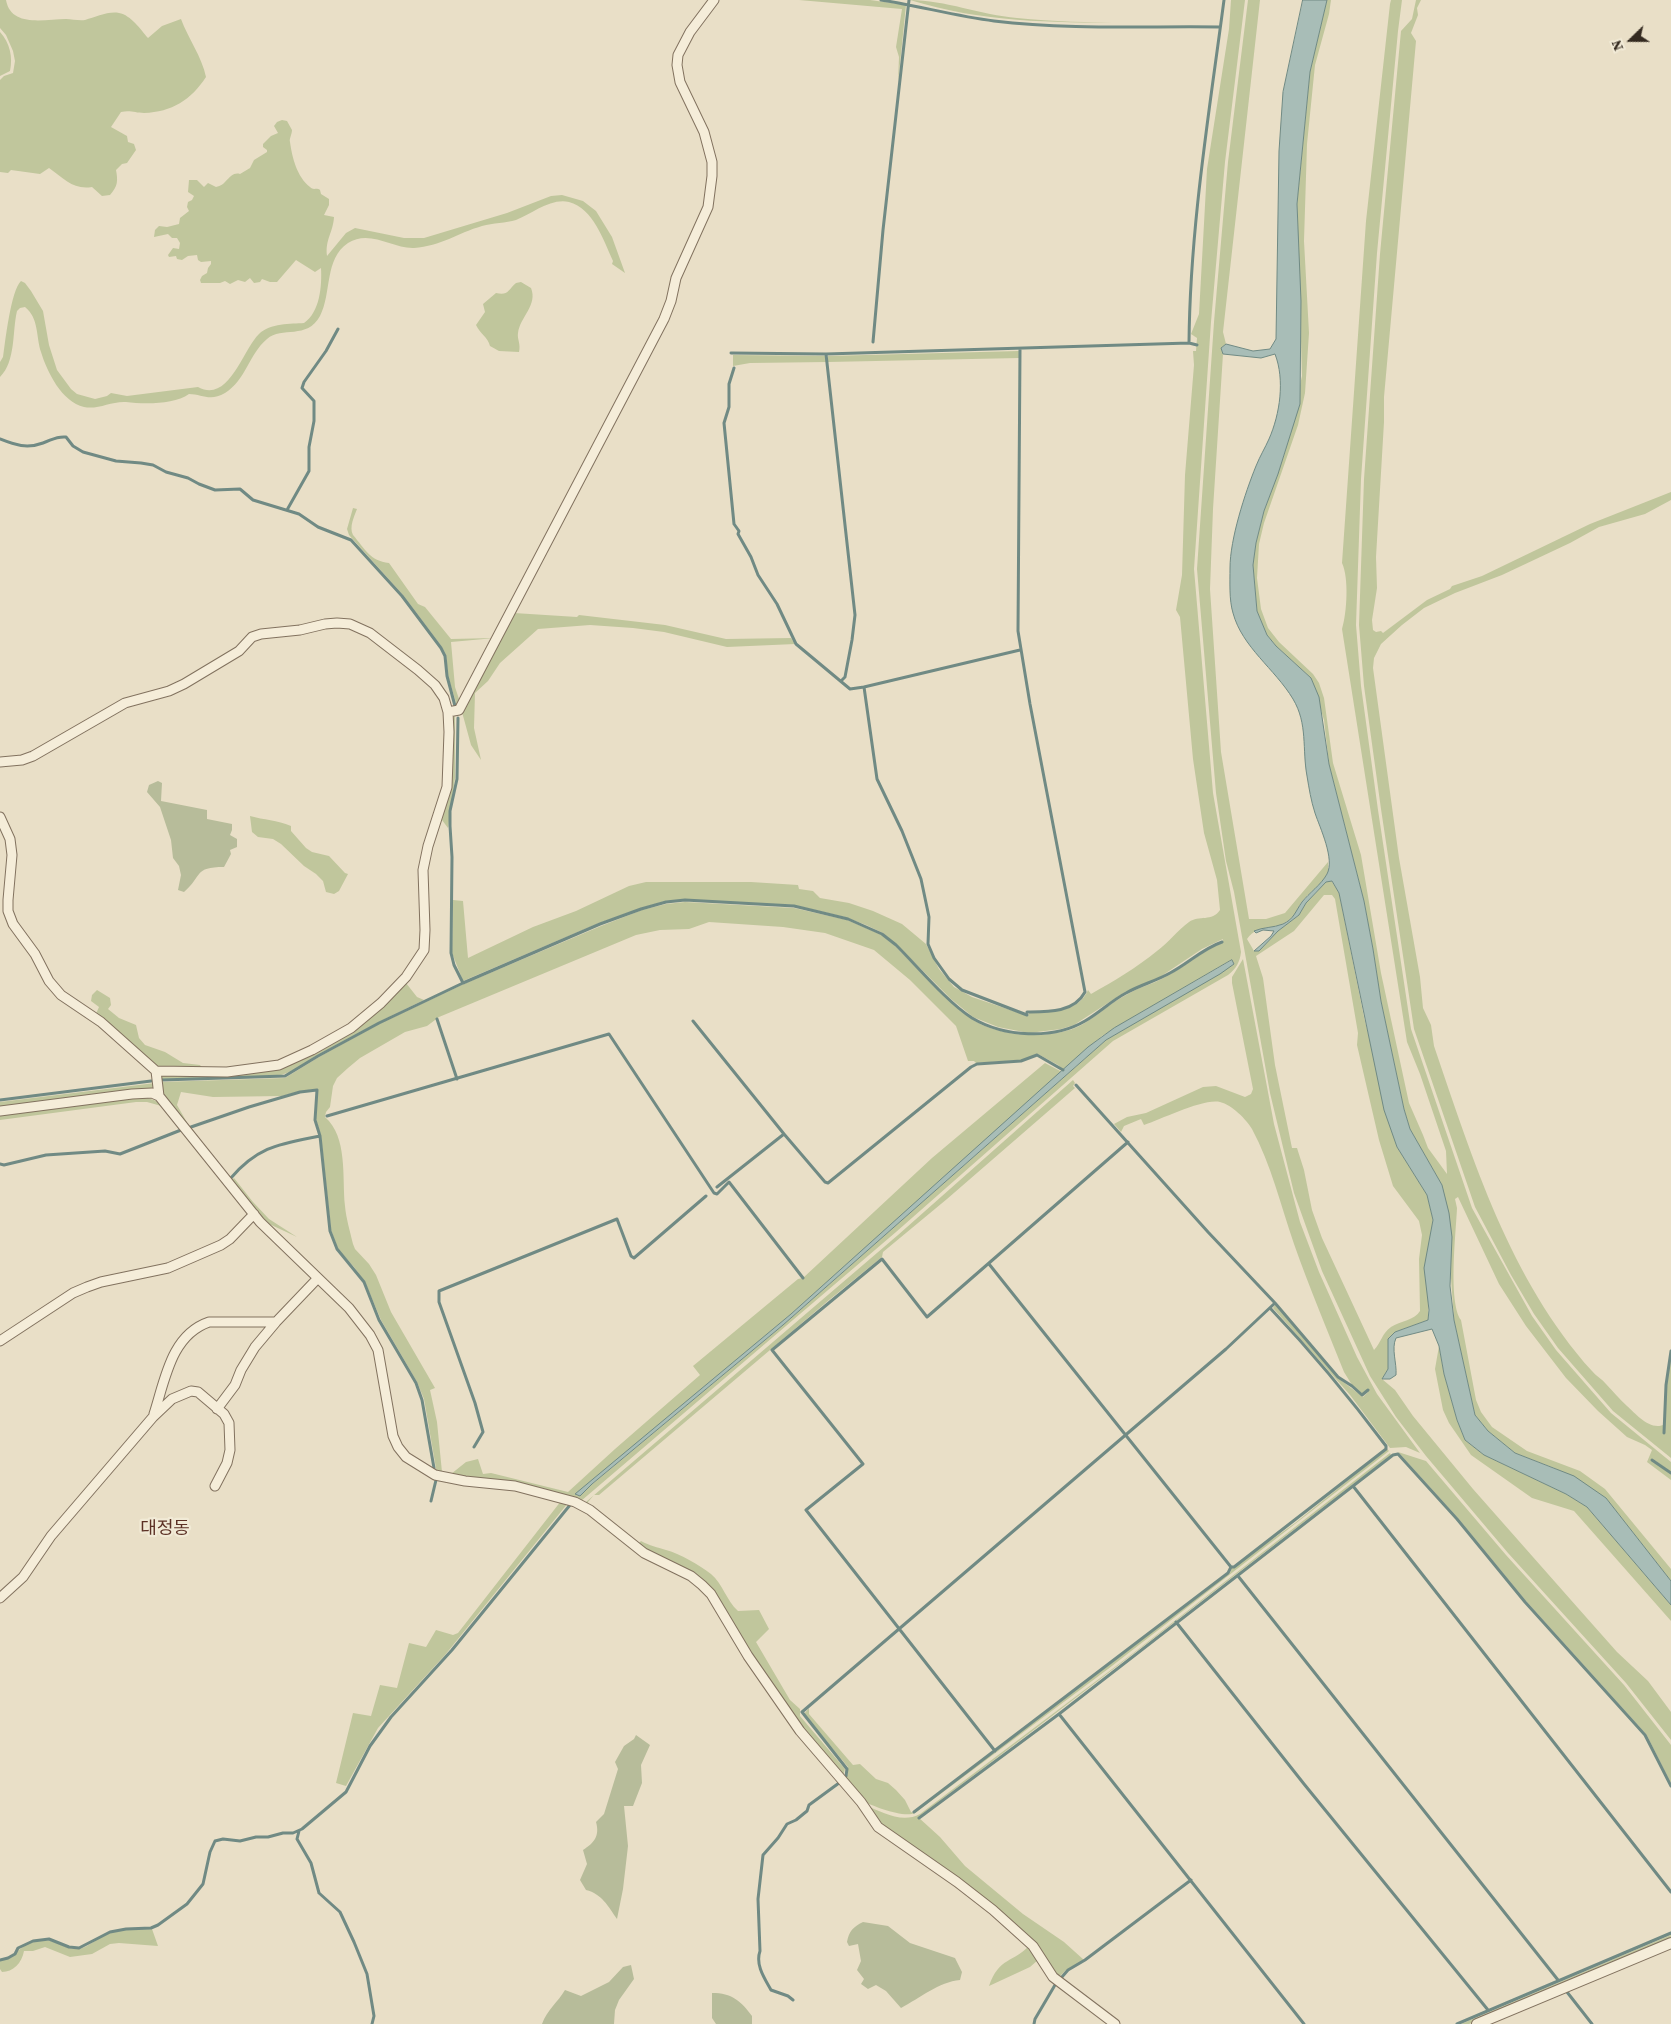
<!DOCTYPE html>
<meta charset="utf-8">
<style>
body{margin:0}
#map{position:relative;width:1671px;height:2024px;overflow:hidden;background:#e9dfc7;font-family:"Source Serif 4",serif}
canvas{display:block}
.north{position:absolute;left:1606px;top:15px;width:50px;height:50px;-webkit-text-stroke:4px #f1ead6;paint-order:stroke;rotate:248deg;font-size:14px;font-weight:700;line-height:20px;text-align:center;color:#342a20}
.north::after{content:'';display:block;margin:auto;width:18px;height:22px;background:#342a20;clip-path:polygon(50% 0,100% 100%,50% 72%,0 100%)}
</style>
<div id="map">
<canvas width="1671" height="2024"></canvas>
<div class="north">N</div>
</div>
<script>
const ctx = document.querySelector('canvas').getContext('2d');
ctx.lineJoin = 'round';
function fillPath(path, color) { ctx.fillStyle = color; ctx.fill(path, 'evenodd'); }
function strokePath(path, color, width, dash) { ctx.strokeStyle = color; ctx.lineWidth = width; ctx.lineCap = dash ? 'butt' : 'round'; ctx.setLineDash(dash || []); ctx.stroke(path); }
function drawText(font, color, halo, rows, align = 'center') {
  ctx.font = font + ' "Source Serif 4","Noto Sans KR",serif'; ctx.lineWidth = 4.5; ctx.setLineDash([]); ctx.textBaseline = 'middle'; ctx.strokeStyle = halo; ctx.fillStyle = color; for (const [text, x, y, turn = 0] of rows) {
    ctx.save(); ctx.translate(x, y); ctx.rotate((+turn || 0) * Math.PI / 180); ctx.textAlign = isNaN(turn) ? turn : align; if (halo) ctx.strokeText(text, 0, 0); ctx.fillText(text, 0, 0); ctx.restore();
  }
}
const green = new Path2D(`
 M0,0H6C11,28 45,19 66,19C72,19 79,21 85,20C96,17 108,11 119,13C131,15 141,30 148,38L162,26L181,19C188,38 202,57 206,77C191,100 172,112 144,113C135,113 131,110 121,112L111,127L127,136L128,142L134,144L136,150L127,163L122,164L116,170C118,181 118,186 110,195L102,196L92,187C73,190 65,179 49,168L40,174L11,170L8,173L0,172V80L4,76L13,73L15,61L13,51L6,35L0,28Z
 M799,0H870L906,5L898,83L899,57L896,47L902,9Z
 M910,0C945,0 981,15 1017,18C1053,22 1089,22 1125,23C1048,22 985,23 910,0Z
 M1231,0H1245L1225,162L1211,322L1194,569L1213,793L1241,952C1240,962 1236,969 1228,975L1113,1041L896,1232L581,1501L437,1474L424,1399L417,1382L381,1320L365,1282L354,1267L338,1249L331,1230L321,1136L316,1119L317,1089L300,1091L282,1096L213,1097L181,1092L177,1105L189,1126L187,1127L163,1096L160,1082L285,1078L319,1057L379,1024L464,984L601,926L642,910L666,904L685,902L794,908L847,920L882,935L895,946C919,970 942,996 969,1017C995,1037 1045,1040 1075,1028C1094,1020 1108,1004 1126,995C1139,987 1154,984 1167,976C1187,966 1202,951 1222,943L1223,939L1202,949L1154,981L1125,992L1074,1025L1061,1029L1029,1033L998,1027L973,1017L951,999L897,945L883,933L866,925L845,917L794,905L684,900L665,901L641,908L599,923L463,981L452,953L453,900L463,901L468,958L533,927L576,911L629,886L646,882H751L798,885L799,889L813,891L820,898L849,903L873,911L902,924L926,944L939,969L954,987L972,997L1028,1016L1029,1013C1051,1012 1079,1012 1088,990L1091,994C1114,981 1136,968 1157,951C1168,943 1178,930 1189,922C1199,915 1212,922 1220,910L1217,880L1204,833L1193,759L1180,617L1176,610L1182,575L1185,475L1194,365L1193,351H1196L1197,338L1191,334L1199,314L1207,169L1229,29ZM709,922L783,927L825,933L874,950L910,980L956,1026L968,1061H974L976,1063L1021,1060L1038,1054L1058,1065L1063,1070L1102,1036L1231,960L1234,964L1106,1040L783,1325L584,1491L576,1494L791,1314L1062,1072L1045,1063L932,1158L803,1278L798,1279L693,1366L700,1375L615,1449L568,1492L491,1473L483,1474L478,1459L466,1462L451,1474L442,1472L437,1422L430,1390L435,1388L391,1312L376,1275L369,1264L355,1249L353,1244C350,1231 346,1218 345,1206C342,1177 348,1137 325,1117L326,1112L330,1107L333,1086L337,1078L348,1068L360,1058L405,1032L427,1026L439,1017L636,935L660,930L689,929Z
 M1248,0H1260L1223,332L1226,344L1221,348L1223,354L1213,509L1210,589L1221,752L1249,919H1266L1285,913L1328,862C1328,865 1329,871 1327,874C1322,885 1308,893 1301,903C1297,910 1296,916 1288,921C1271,932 1260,922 1247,939L1254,951H1259L1278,931L1299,915L1306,903L1326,882L1331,880L1339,893L1364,1017L1397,1147L1427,1195L1433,1220L1430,1243L1428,1320L1395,1332L1388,1369L1382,1379L1395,1390L1413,1416L1473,1489L1578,1608L1617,1652L1648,1681L1671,1712V1740L1626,1683L1508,1553L1426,1456L1396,1417L1370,1376L1322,1271L1294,1193L1270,1093L1234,892L1226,861L1216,793L1197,569L1214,322L1228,162ZM1324,895H1332L1335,899L1358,1033L1357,1045L1379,1140L1393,1186L1419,1221L1422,1235L1419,1259L1420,1311C1415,1320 1400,1321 1391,1327C1382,1333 1381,1343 1374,1350L1322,1238L1312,1210L1304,1170L1297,1148H1292L1275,1065L1263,978L1256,956L1294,931Z
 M1327,0H1331L1329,14L1315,65L1307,144L1304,241L1309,333L1305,393L1298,425L1264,523L1259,544L1257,578L1261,609L1268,628L1279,642L1313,674L1319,683L1324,698L1333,763L1361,855L1381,973L1409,1103L1423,1135L1428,1148L1447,1174L1446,1151L1420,1074L1407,1042L1342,629C1347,612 1349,578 1342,563L1366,221L1390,4L1391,0H1402L1398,31L1377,253L1361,479L1356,625L1361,686L1378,810L1411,1029L1472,1208L1532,1316L1556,1350L1611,1413L1671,1462V1472L1653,1459L1652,1461L1671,1474V1480L1647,1462L1652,1450L1645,1445L1627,1437L1598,1411L1566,1378L1526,1326L1499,1284L1458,1197L1455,1199L1457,1208C1456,1233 1448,1302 1461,1320L1476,1400L1481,1412L1492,1427L1527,1451L1580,1471L1605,1489L1671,1569V1581L1606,1498L1554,1468L1515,1453L1488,1431L1475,1415L1454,1320L1450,1264L1442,1185L1410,1129L1404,1109L1381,1001L1373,949L1364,901L1329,764L1324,720L1311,678L1276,646L1267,635L1257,611L1253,565L1256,543L1264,511L1285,452L1302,376L1297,204L1310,72Z
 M1416,0H1421L1417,8L1418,15L1411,33L1416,41L1384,397V422L1376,557L1377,588L1372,620L1373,630L1376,632L1381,631L1383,633L1427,600L1450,589L1452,586L1482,576L1590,524L1671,492V500L1645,514L1599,527L1570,543L1502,575L1455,593L1424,608L1402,625L1381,644L1374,658L1373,668L1399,858L1420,977L1423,1008L1431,1025L1434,1046C1473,1160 1510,1280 1592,1371C1596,1376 1602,1379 1606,1384C1613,1391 1619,1399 1627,1406C1636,1414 1651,1432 1665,1424L1664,1433L1666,1385L1671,1353V1458L1613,1411L1558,1348L1534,1314L1511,1275L1475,1207L1414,1029L1381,809L1364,686L1359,625L1364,479L1380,254L1401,31L1412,19Z
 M0,32C10,43 13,57 10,71L0,76Z
 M282,120L287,121L292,130C292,134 289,139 290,142C292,157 297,177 310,187C314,191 316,187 320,190L321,194L329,199V205L324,215L334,217C333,233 325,239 327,256L346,233L355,228L404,238H424L507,213L551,196L562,195L583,201L596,211L612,237L625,273L612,264L613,261C604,241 593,208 569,202C550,198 532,214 516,220C506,223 493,223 482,226C458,233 441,246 414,248C393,249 370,229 348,243C324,259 332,293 320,316C307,340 282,326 267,339C249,354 246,380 225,393C210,402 202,394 189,394C174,405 143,404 126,402C111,401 98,410 84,407C62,402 47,372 41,352C36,337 39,318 25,307L20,308L17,311C12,332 16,361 0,377V362L3,357C5,342 11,290 21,281L25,283L31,291L43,311L49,345L57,370L71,389L77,394L95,399L107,396L111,393L127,396L198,387C229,404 243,349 259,334C270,323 291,324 304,323C320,312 322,286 321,268L315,272L296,260L277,282H270L262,279L260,282L254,283L250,278L245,282L238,280L230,284L225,281L220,283H201L200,280L202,276L207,273L208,268L211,264V261L201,262L198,260L197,255L188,256L182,260L177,259L176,256L169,257L168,255L173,248L179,249L180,243L177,238H172L168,234L154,237L155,230L159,226L167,227L179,224L180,218L189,211L187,207L188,202L192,200L194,196L188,192L189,180H197L204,187L208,183L216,187C227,186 229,171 240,174L250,168L254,160L267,152V150L263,147V144L271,136L278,133L274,126L277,122Z
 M521,282L531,288C538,305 520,317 518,333C517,339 521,344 519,352L499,351L490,346C488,337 480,334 476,325L485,312L483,304L496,293C508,296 508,290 516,283Z
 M1019,351V358L828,362V356Z
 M733,355L826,356L827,362L750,363L733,366Z
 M353,508L357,509C354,517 349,527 353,535C365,549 370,561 389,563L418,604L425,607L451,639L495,638L451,642L455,687L460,702L457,706L448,676L446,655L442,647L403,595L349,535L347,529Z
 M514,613L577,617L579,615L665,625L726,639L791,638L795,644L727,647L664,632L633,628L590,625L538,629L500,663L488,681L475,693L474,728L481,760L471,745L462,712Z
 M455,716V778L448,828L442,820L450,787L451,719Z
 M250,816C264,820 277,820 291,826V831L306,848L312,852L329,856L345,873L348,874L339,891L334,894L326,892L323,881L316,874L304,866L281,844L273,839L258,837L252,832Z
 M1243,959L1274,1124L1300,1222L1319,1272L1357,1357L1377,1394L1420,1453L1406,1447L1390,1448L1350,1395L1273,1308L1275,1305L1338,1378L1363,1397L1368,1392L1366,1390L1362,1394L1352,1385L1344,1372C1327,1329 1309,1287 1294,1244C1281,1206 1271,1164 1252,1129C1246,1119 1232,1105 1220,1102C1204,1098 1162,1119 1144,1125L1141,1119L1124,1126L1121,1132L1114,1124L1127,1117L1146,1113L1203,1087L1216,1086L1245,1097L1251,1094L1253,1089L1232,983V977Z
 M406,983L417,997L424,1000C390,1016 356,1034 323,1052C305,1061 292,1075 271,1077L161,1079L163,1074L252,1073L319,1049Z
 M97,990L110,998L111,1005L108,1009L119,1018L136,1025L139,1038L145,1045L165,1052L183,1063L200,1065L204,1070H157L95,1016L99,1007L91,1001L92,995Z
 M1073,1080L1075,1083L1073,1086L1075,1088L947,1199L883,1252L882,1257L829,1300L599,1495H594L588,1502L589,1505L639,1543L641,1541C650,1546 657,1547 666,1550C681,1554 699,1565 711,1574C723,1584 726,1600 738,1611L759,1610L769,1629L756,1642L790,1700L800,1709V1716L845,1769L843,1776L802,1729L780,1699L715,1597L656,1557L586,1505V1502L898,1235Z
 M155,1083L151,1089L0,1108V1102Z
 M135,1096C147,1097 155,1099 165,1107L147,1102H136L0,1120V1114Z
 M191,1128L232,1180L234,1178L253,1202L269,1219L297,1237L265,1222L188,1129Z
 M1439,1346L1444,1374L1457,1420L1465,1440L1484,1455L1566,1494L1587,1507L1671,1605V1621L1574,1511L1532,1498L1471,1455L1449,1423L1443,1410L1435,1369Z
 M1387,1449L1389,1451L1108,1669L915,1813C904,1818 873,1807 862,1800C855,1796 850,1785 844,1779L848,1774V1767L804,1714L809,1708V1714L853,1765L860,1764L876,1779L888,1783L896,1790L905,1800L911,1812L914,1813L1230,1573L1232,1568L1295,1523Z
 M1398,1452L1426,1461L1506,1555L1624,1685L1671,1745V1783L1646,1734L1526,1601L1458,1518Z
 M1390,1453L1391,1455C1233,1576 1077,1699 918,1817L940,1837L965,1866L1023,1914L1064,1942L1084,1960L1066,1970L1059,1977L1034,1942L884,1828L865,1805C882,1812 902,1824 920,1814L1136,1651Z
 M561,1501L568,1503L445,1655L378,1728L346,1786L336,1783L353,1713L371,1716L380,1685L397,1688L409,1643L426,1647L436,1630L453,1635L458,1633Z
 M152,1929L158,1946L119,1943L110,1944L92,1954L70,1957L45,1947L33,1951H24C22,1963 13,1972 2,1972L0,1969V1961C14,1958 19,1946 33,1942C57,1936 59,1949 78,1949C86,1949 100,1936 109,1933C123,1928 137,1930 152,1929Z
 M1671,1935V1939L1469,2024H1461Z
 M1030,1945L1038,1960L1030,1967L989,1986C999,1957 1013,1963 1030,1945Z`);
const cemetery = new Path2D(`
 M158,781L162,783L161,801L207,810V819L232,824V830L230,835L237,839V847L230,850L231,854L224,867C193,867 203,876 184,892L178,890L181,875L179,866L173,858L171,840L160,807L147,792L149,785Z
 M636,1735L650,1745L641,1765L642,1783L633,1806H624L628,1846L623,1889L617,1919C608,1906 602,1894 586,1890L580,1880L587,1864L583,1850C594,1843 600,1836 596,1822L604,1814L618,1769L615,1762L624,1746L634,1739Z
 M863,1922L888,1926L910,1943L955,1958L962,1972L960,1980C939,1982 920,1998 901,2008L886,1991L876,1985L868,1989L861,1984L864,1979L857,1970L861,1961L858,1944L849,1946L847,1942C849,1931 853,1927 863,1922Z
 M631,1965L634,1979L619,2000L615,2010L614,2024H542C547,2010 558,2002 565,1990L581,1996L609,1982L623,1967Z
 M712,1993C732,1993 741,2001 752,2016V2024H716L712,2018Z`);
const water = new Path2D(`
 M1303,0H1327L1310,72L1297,204L1301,301L1300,404L1278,474L1264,511L1256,543L1253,565L1257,611L1267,635L1276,646L1311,678L1319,697L1329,764L1364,901L1373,949L1381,1001L1404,1109L1410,1129L1442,1185L1449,1213L1452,1237L1450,1286L1454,1320L1475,1415L1488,1431L1515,1453L1574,1476L1606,1498L1671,1581V1605L1587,1507L1566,1494L1484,1455L1465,1440L1457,1420L1444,1374L1439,1346L1432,1329L1396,1338C1391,1349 1397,1363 1396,1375L1390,1379H1382L1388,1369V1339L1395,1332L1428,1320L1429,1310L1424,1268L1433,1220L1427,1195L1397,1147L1384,1110L1339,893L1332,881L1326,882L1306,903L1299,915L1278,931L1259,951H1254L1271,936L1274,931L1263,930L1256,933L1254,931C1263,927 1273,928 1283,924C1294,919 1295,912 1302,902C1309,893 1321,885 1327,874C1335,859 1320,828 1315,813C1311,801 1309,788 1307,776C1302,749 1308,724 1293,699C1275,669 1242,647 1233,613C1229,600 1230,582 1230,568C1230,539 1245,493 1256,466C1260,456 1265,448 1269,439C1280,414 1285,380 1275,354L1261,358L1223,354L1221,348L1226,344L1253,351L1270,349L1276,339L1279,151L1283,92Z
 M1232,960L1234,964L1220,974L1106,1040L783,1325L592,1484L580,1496L575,1494L791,1314L1088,1047L1114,1028Z`);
const stream = new Path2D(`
 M881,0C919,6 956,16 994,21C1069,30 1146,26 1220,27
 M873,342L883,230L909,0
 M1189,343C1190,228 1209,114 1224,0
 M1020,350L1018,631L1030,704L1085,992C1074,1013 1047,1012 1027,1012
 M731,353L826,354L1189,343L1197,345
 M826,354L855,615L852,640L845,677L841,681
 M734,368L729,384V407L724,423L734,524L739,531L738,534L751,557L758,575L777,604L796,644L850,689L864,687
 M0,439C15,445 27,449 43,443C52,440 56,436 66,437L73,446L83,452L116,461L141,463L153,465L166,472L188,478L199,484L215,490L240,489L253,500L299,514L318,527L351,540L402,596L441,648L445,656L447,676L455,706
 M287,510L309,471V447L314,421V401L302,388L304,382L326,351L338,329
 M1020,650L864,687L877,779L902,831L921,879L929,917L928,944L934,958L949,979L962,990L1027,1015
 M458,718L457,779L450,811V826L452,857L451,953L454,965L463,983
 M437,1019L457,1079
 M693,1021L784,1134
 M162,1080L285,1076L318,1056L379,1023L463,983L600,924L641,909L666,902L685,900L794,906L848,919L882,934L896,945C918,967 947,1002 972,1018C1004,1037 1053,1040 1085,1021C1099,1013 1111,1001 1126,993C1140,985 1156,981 1170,973C1189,963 1202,949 1222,942
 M1076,1085L1208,1232L1275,1303L1338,1377L1352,1386L1362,1395L1368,1390
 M0,1100L151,1081
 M327,1116L609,1034L714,1193L717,1194L729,1182L803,1278
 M191,1127L249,1107L300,1092L317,1090L315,1120L320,1136L330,1231L337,1249L364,1282L379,1320L416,1383L422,1400L434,1468
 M0,1164L4,1165L46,1155L105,1151L120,1154L181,1130
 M230,1179C258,1146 280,1144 320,1136
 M717,1187L784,1134L825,1182L828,1183L971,1067L977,1064L1021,1061L1037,1055L1063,1070
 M989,1264L1231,1567
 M1664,1433L1666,1385L1671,1351
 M474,1447L483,1432L475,1403L439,1302V1291L617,1219L631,1256L634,1258L706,1196
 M1652,1460L1671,1473
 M1353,1486L1671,1892
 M431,1501L436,1480
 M1238,1576L1558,1980
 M1176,1622L1304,1784L1488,2010
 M1059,1714L1304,2024
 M995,1751L806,1510L863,1464L772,1350L882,1259L927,1317L1128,1142
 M914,1812L1228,1573L1231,1567H1234L1386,1449V1446C1350,1398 1311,1351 1270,1308
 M919,1818L1059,1714L1353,1486L1393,1455L1398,1454L1457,1519L1525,1602L1645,1735L1671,1786
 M299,1831L297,1839L311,1863L319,1893L340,1912L354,1942L367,1974L374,2016L372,2024
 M0,1960L8,1958L15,1954L18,1948L33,1941L49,1939L69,1947L79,1948L110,1932L126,1929L151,1928L158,1925L187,1904L203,1884L210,1852L215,1841L223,1839L240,1841L256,1837H268L283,1833H293L302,1829L346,1792L370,1746L391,1717L452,1650L570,1505
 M1567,1992L1592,2024
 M793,2000L788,1996L771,1990C765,1979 755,1965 760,1951L758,1899L763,1855L778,1838L787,1824L796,1820L807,1811L809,1805L839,1783L846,1776L847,1769L802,1712L1226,1349L1275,1303
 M1034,2024L1035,2019L1055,1985L1068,1970L1085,1960L1191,1880
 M1457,2024L1671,1933`);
const minor = new Path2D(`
 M448,712L459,710L664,319L671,301L676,278L708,207L712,176V162L704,132L680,82L677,65L678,55L690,32L714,0
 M0,762L22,760L33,756L125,703L169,691L184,684L239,651L252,637L261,634L300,630L325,624L337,623L350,624L370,633L418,670L435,685L444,698L448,712L449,732L447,787L428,846L423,870L425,930L424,950L406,977L381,1003L351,1028L312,1050L279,1065L227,1072L156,1071
 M0,817L10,839L12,855L8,900V911L13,924L35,954L49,981L61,995L101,1022L156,1071L159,1096
 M0,1111L132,1094L152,1093L159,1096L260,1222L349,1308L370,1335L378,1350L393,1436L398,1447L406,1457L435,1475L465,1481L515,1486L575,1502L590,1510L644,1553L691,1576L702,1585L711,1594L748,1656L800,1731L861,1802L878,1827L957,1882L993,1910L1033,1946L1053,1977L1115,2024
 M0,1341L73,1293L87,1287L101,1282L168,1268L221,1245L230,1239L254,1214
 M217,1409L235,1385L241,1370L255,1347L276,1322L318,1278
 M154,1414C165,1380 171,1335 209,1322H276
 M0,1598L23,1577L51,1536L153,1417L172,1399L191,1391L198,1392L224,1414L229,1423L230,1450L227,1463L215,1486`);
const tertiary = new Path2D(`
 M1477,2024L1671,1943`);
const quarterNames = [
 ["대정동",165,1529]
];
fillPath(green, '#c0c69c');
fillPath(cemetery, '#b7bc9a');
fillPath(water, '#a8bdb7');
strokePath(water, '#708a84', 1);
strokePath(stream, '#708a84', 3);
strokePath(minor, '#82725f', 11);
strokePath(tertiary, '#82725f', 12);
strokePath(minor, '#f5edd9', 9);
strokePath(tertiary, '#f5edd9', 10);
drawText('18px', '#5c3125', '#f1ead6', quarterNames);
</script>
